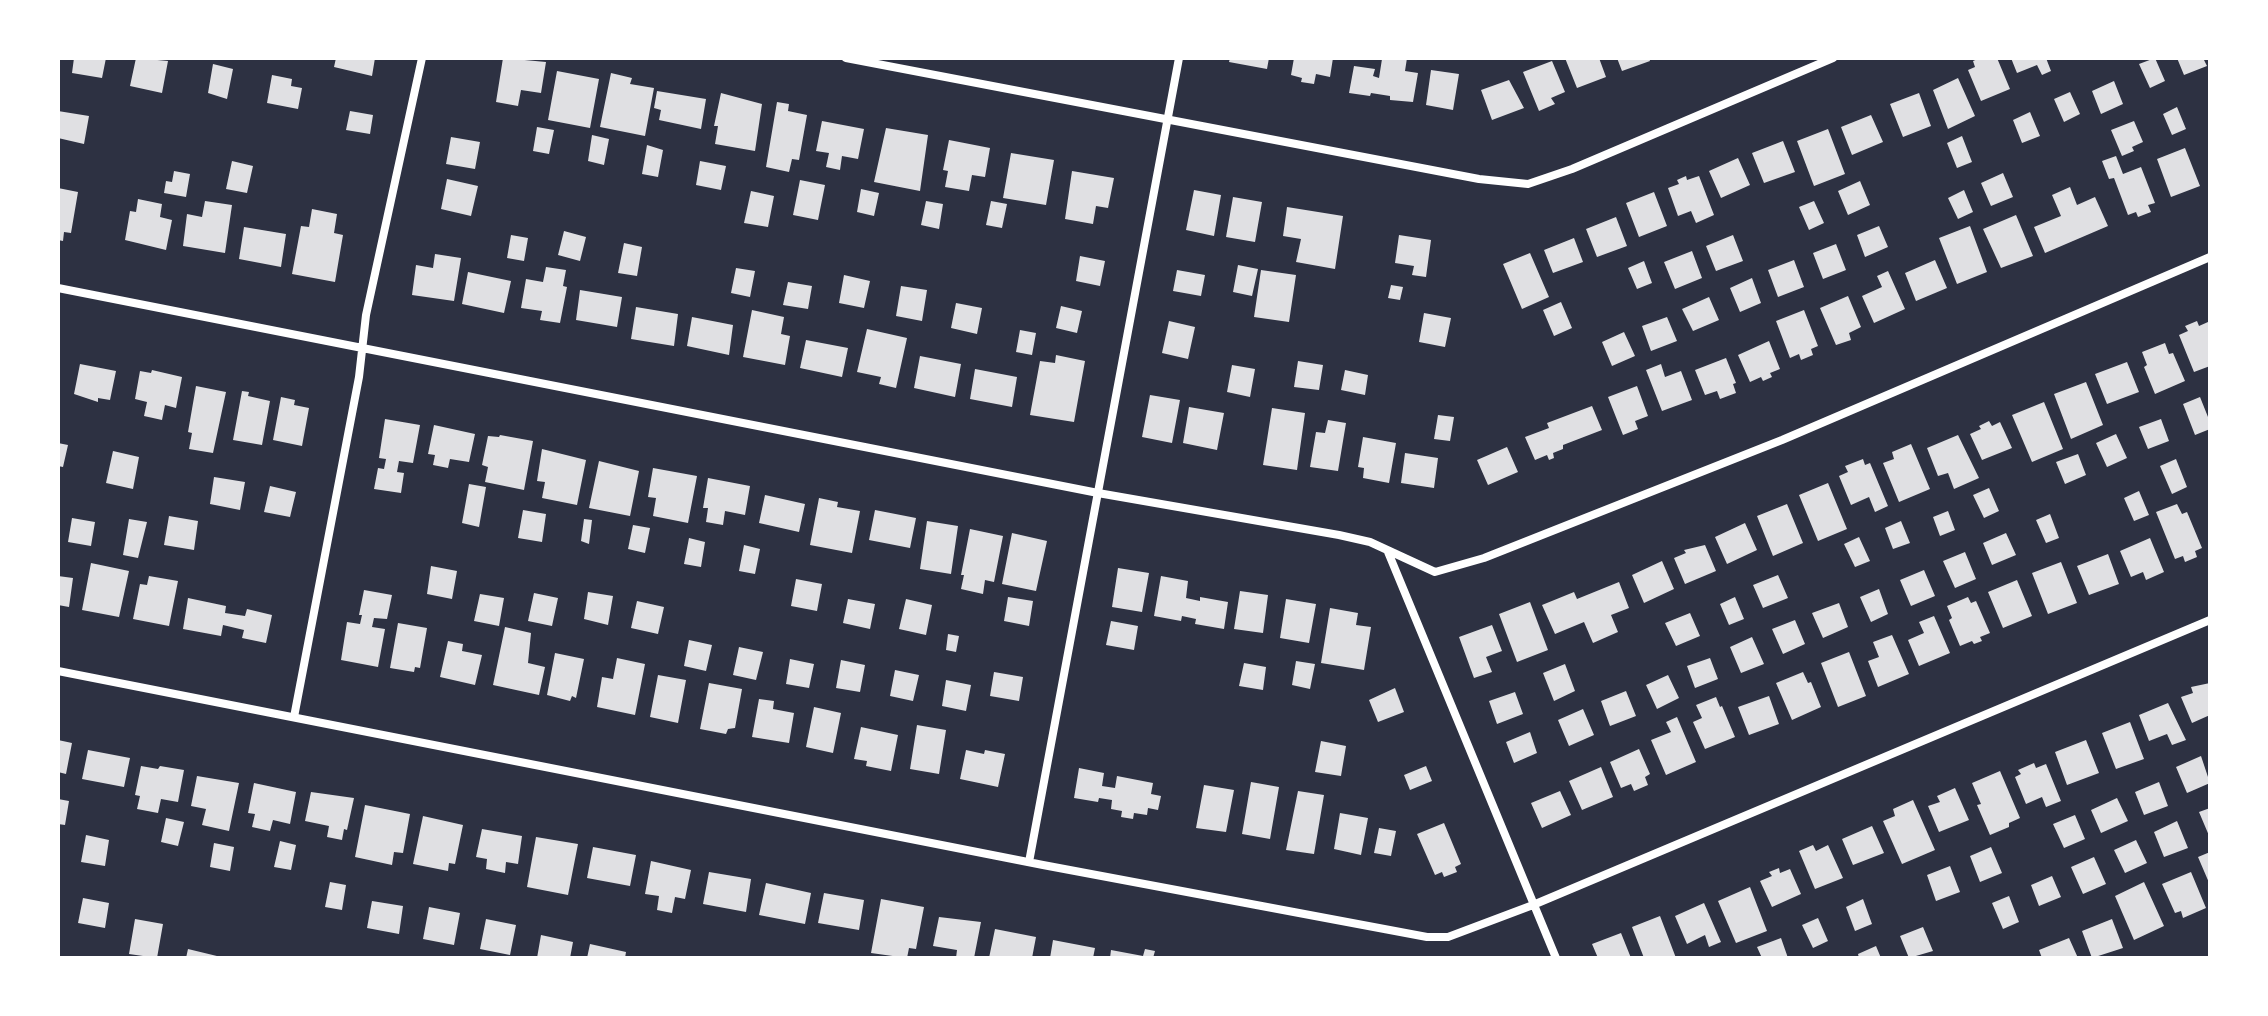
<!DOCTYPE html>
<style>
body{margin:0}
#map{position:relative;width:2268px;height:1016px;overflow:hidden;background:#2d3142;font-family:"Titillium Web",sans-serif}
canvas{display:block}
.frame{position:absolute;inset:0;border:60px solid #fff;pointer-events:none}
</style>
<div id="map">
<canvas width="2268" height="1016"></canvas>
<div class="frame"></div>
</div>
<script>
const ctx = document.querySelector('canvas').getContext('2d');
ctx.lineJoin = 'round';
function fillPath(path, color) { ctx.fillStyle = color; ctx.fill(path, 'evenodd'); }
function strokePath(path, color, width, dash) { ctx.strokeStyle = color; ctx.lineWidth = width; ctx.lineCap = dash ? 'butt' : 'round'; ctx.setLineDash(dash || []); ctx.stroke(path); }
const building = new Path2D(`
 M74,58H106L102,78L72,73Z
 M136,58L168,61L162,93L130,86Z
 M336,58H375L372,76L334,67Z
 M503,58L546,62L541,93L521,90L518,106L496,102Z
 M1230,58H1269L1267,69L1229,62Z
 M1294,58H1333L1330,77L1316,74L1314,84L1301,82L1302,78L1291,75Z
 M1393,58H1407L1405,71L1418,73L1413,102L1390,100V96L1371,93L1370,96L1349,93L1354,66L1375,69L1373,76L1379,78L1382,59L1393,60Z
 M1565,58H1599L1606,77L1577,88Z
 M1617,58H1649L1650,61L1622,71Z
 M1980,58H1997L2010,89L1981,101L1968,70L1975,67L1973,61Z
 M2011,58H2046L2051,71L2042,75L2037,65L2017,73Z
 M2155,58L2165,81L2150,88L2139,64Z
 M2177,58H2203L2207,66L2184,75Z
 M1552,61L1565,92L1551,98L1555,104L1539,111L1523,72Z
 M213,64L233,69L227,99L208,93Z
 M1431,70L1459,74L1453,110L1426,105Z
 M557,71L599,79L590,128L548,120Z
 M611,73L632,78L630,84L654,88L645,136L600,127Z
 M272,75L292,79L291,86L302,88L298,109L267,103Z
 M1958,78L1975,116L1948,129L1933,90Z
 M1509,80L1524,108L1492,120L1481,90Z
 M2114,81L2123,104L2101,114L2092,91Z
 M657,91L706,99L701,129L659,120L661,110L654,108Z
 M2070,92L2080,114L2064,122L2054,99Z
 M721,93L762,104L755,151L715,144L718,126H714Z
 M1919,93L1931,126L1903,137L1890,104Z
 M777,102L789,104L788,111L807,115L799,160L792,159L789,172L766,167Z
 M2177,107L2186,129L2172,135L2163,114Z
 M58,111L89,116L84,144L58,138Z
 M350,111L373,115L370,134L346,130Z
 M2030,112L2040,136L2022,143L2013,120Z
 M1871,115L1883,142L1852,155L1841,127Z
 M822,121L864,129L858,159L842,156L840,170L826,167L829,153L816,151Z
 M2134,121L2143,142L2132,147L2134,151L2122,156L2111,130Z
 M537,127L554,130L549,154L533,151Z
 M886,128L928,135L920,191L874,182Z
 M1828,129L1845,174L1814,186L1797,141Z
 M592,135L609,139L604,165L588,161Z
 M1962,136L1972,162L1957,168L1947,143Z
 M451,137L480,142L475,169L446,164Z
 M949,140L990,148L985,177L972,175L969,191L945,187L948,171L943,170Z
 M1783,141L1795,172L1764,183L1752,153Z
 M647,145L663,150L658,177L642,174Z
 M2185,148L2200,186L2171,197L2157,159Z
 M1011,153L1054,160L1046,205L1003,198Z
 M2116,156L2123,174L2141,167L2155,203L2148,205L2151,212L2138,217L2136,212L2128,215L2114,178L2109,179L2102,161Z
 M1738,158L1750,185L1721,198L1709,171Z
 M232,161L253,166L247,193L226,189Z
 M700,161L726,166L721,190L696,185Z
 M174,171L190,174L186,197L164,193L166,181L172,182Z
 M1072,171L1114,178L1108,208L1096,206L1093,224L1065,219Z
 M2003,173L2013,197L1991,206L1981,183Z
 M1686,176L1687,180L1699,176L1714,215L1696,223L1691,211L1678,216L1668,188L1679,184L1677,180Z
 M447,179L478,186L471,216L441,209Z
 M800,180L825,185L818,220L793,215Z
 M1860,181L1870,205L1848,215L1838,191Z
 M2070,187L2077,205L2095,197L2108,226L2045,253L2034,227L2061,216L2052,195Z
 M58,188L78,192L71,233L64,232L63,241L58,240Z
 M861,189L879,193L874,216L857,212Z
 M1194,190L1221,195L1214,236L1186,230Z
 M1964,190L1973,212L1958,219L1948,198Z
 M751,191L774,196L768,227L744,223Z
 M1654,192L1667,226L1639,237L1626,203Z
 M1233,197L1262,202L1255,242L1226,237Z
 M138,199L162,204L160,217L172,220L166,250L125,240L130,211L136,212Z
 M205,201L232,205L225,253L183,246L187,214L202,217Z
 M926,201L943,204L939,229L921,225Z
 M991,201L1007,204L1002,228L986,225Z
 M1814,201L1824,223L1809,230L1799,207Z
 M1287,207L1343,216L1335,269L1296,262L1301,239L1283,236Z
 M312,209L337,214L334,233L343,235L335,282L292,274L301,226L309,227Z
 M2016,215L2033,256L2001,268L1983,229Z
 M1616,217L1627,246L1597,257L1586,229Z
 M1879,226L1888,247L1865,257L1857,235Z
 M1970,226L1987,272L1957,284L1939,238Z
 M244,227L286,234L281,267L239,259Z
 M564,231L586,237L580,261L558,255Z
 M511,235L528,238L524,261L507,258Z
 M1399,235L1431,240L1426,277L1412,275L1414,266L1395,263Z
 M1733,235L1743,261L1716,271L1706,246Z
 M1574,238L1583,262L1553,273L1544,250Z
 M624,243L642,247L637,276L618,273Z
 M1836,244L1846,270L1823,279L1813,253Z
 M1692,251L1702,278L1675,289L1664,262Z
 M1530,253L1549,297L1522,309L1503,264Z
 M435,254L461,258L454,301L412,295L416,265L433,268Z
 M1080,256L1105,261L1100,286L1076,281Z
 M1794,260L1804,287L1778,297L1768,270Z
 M1935,260L1947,288L1916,301L1905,273Z
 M1644,261L1652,283L1637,289L1628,268Z
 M1238,265L1258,269L1252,296L1233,292Z
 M546,267L566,270L563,286L567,287L560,323L540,320L542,311L521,308L526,279L543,282Z
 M736,268L755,271L750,297L731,293Z
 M1177,270L1205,275L1201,296L1173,291Z
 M1261,270L1296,275L1289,322L1254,317Z
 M1888,271L1905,309L1874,323L1862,296L1882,287L1877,276Z
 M468,272L511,281L504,313L462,304Z
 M844,275L870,281L864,308L839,303Z
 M1752,278L1761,303L1740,312L1730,288Z
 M788,282L812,286L808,309L783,305Z
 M1391,285L1403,287L1400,300L1388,298Z
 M901,286L927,290L922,321L896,316Z
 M580,290L622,297L617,327L576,320Z
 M1848,296L1861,327L1849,333L1851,340L1836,345L1820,308Z
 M1709,297L1719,320L1693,331L1682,309Z
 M1561,302L1572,328L1554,336L1543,310Z
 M956,303L982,308L977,334L951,328Z
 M1061,306L1082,311L1077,333L1056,328Z
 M636,307L678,314L674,346L631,339Z
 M752,310L784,317L781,334L790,336L785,365L743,357Z
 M1804,310L1818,346L1811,349L1813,355L1801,360L1799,354L1790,358L1776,321Z
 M1424,313L1451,318L1445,347L1419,342Z
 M692,317L733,325L729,355L687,346Z
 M1667,317L1677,341L1651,351L1642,326Z
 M1169,321L1195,327L1188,359L1162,353Z
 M2197,321L2199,326L2208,322L2210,328V366L2194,372L2179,335L2188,331L2185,326Z
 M867,329L907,338L896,388L879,384L881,377L857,372Z
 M1020,330L1036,333L1032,355L1016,352Z
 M1624,332L1635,356L1612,366L1602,342Z
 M806,340L848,348L842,377L800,368Z
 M1769,341L1780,369L1770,373L1772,377L1763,381L1761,377L1750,382L1738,355Z
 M2165,343L2169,354L2173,353L2185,381L2155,394L2144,367L2147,365L2142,352Z
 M1056,355L1085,361L1074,422L1030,415L1040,361L1055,363Z
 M920,356L961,364L955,397L914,388Z
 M1726,358L1736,383L1733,384L1736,393L1720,399L1717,391L1705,395L1695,370Z
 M1298,361L1323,365L1319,390L1294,387Z
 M2127,362L2139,392L2107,404L2095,374Z
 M80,364L116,371L110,400L98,398V402L74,394Z
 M1661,364L1665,377L1681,371L1692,400L1662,411L1646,370Z
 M1232,365L1255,369L1250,397L1227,392Z
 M975,369L1017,377L1012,407L970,399Z
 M152,370L182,377L176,408L165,405L162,420L144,416L147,402L135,399L140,371L151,373Z
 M1345,370L1368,375L1365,395L1341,390Z
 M2086,382L2103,425L2071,439L2054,394Z
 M196,386L226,392L213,453L189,449L192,433L188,432Z
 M1637,386L1648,416L1635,421L1638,429L1623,435L1608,397Z
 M242,391L249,392L248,396L270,401L262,445L233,440Z
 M1150,395L1180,400L1172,443L1142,437Z
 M281,397L295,400L294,405L309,408L302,446L273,440Z
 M2200,397L2210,422V429L2195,435L2183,404Z
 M2044,402L2063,449L2032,462L2012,415Z
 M1592,406L1602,430L1563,445V449L1553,453L1554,458L1549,460L1547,455L1535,460L1525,437L1549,428L1547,423Z
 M1189,407L1224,413L1217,450L1183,443Z
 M1272,408L1305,413L1297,470L1263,465Z
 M1438,415L1454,417L1450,441L1434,439Z
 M385,419L420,425L413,463L399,461L397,472L404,473L401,493L374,489L378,468L384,469L386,459L379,458Z
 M2161,419L2169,441L2148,449L2139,427Z
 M1328,420L1346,423L1338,471L1310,467L1316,432L1325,433Z
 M1989,421L1992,426L2000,422L2012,448L1982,460L1970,434L1981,429L1979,426Z
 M434,425L475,434L469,462L450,459L448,468L433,465L435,455L428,454Z
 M2116,434L2127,458L2107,467L2096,443Z
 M500,435L533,441L524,490L485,482L488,467L482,465L488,436L499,437Z
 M1958,435L1979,478L1954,489L1948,473L1938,476L1927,448Z
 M1363,437L1396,443L1389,483L1363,478L1364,468L1358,467Z
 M58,443L68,445L63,467L58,466Z
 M1911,444L1930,489L1899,502L1883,463L1894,459L1892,452Z
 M1507,447L1518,472L1488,485L1477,460Z
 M542,449L586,460L577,505L542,498L545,482L537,481Z
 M113,451L139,457L133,489L106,483Z
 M1405,453L1438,458L1434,488L1401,483Z
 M2078,454L2086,475L2065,484L2056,462Z
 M1863,459L1865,465L1870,463L1888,506L1875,512L1869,497L1851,505L1839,476L1848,472L1845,466Z
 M2176,459L2187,487L2172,494L2160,466Z
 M599,461L639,471L630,516L589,508Z
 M653,468L697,476L688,523L653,516L656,498L648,497Z
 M214,477L245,482L240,510L210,504Z
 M708,478L750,486L745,515L725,511L723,525L706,522L708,508H703Z
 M1828,483L1847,529L1818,541L1799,495Z
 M469,484L486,487L479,527L462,523Z
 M270,486L296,492L290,517L264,512Z
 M1989,488L1999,511L1984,518L1973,495Z
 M2139,491L2149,515L2134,521L2124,498Z
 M765,495L805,504L799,532L759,523Z
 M819,498L838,502L837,507L860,511L852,553L810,545Z
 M1787,504L1803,543L1773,556L1757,516Z
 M2177,504L2182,514L2187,512L2202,548L2195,551L2197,557L2185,562L2183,556L2175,559L2156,512Z
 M523,510L546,514L542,542L518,538Z
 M875,510L916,518L910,548L869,540Z
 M1948,511L1955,530L1940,536L1933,517Z
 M2050,514L2059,538L2046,543L2036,520Z
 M169,516L198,521L194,550L164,545Z
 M72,518L95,522L91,546L68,542Z
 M129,519L147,522L138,558L123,555Z
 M584,519L592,520L589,544L581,541Z
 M927,521L958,526L951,574L920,569Z
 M1901,521L1910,543L1893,549L1885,528Z
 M1745,523L1757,550L1727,564L1715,537Z
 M633,525L650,528L645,553L628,549Z
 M970,529L1003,536L994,582L985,580L983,594L961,589L964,575H961Z
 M1012,533L1047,541L1036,591L1002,584Z
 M2006,533L2016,555L1992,565L1983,543Z
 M1859,537L1870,561L1855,567L1844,544Z
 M689,538L705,542L701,567L684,564Z
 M2150,538L2164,572L2146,580L2143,572L2131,577L2120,551Z
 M744,545L760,549L755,574L739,571Z
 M1705,545L1716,571L1685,584L1674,558L1686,553L1684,550Z
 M1965,552L1976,579L1955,588L1943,561Z
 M2108,554L2119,584L2089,595L2077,566Z
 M1662,561L1674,589L1644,603L1632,575Z
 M2061,562L2077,603L2048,614L2032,573Z
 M91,563L129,571L119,617L82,610Z
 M431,566L457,571L452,599L427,594Z
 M1118,568L1149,573L1142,612L1112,607Z
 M1924,570L1935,596L1911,606L1900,580Z
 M1778,575L1788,598L1763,608L1753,585Z
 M58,576L73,578L69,607L58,605Z
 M149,576L178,581L169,626L133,619L140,584L147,585Z
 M1161,576L1188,581L1186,598L1200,601V597L1228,602L1224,629L1195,624L1196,619L1182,616L1181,621L1154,616Z
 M796,579L822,584L817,611L791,606Z
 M2017,580L2032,616L2003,628L1988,592Z
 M1619,582L1629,608L1611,615L1618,632L1593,643L1584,622L1555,634L1542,605L1574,592L1577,599Z
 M1879,589L1888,614L1871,622L1860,597Z
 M364,590L392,595L387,619L374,618L372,627L385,629L378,667L341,660L347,622L360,624L362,615H359Z
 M1240,591L1268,595L1263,633L1234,629Z
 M588,592L613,596L608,625L584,619Z
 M534,593L558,598L552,626L528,621Z
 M480,594L504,598L499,626L474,621Z
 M1008,597L1033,601L1029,626L1004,621Z
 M1735,597L1744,619L1729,625L1720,604Z
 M1968,597L1971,603L1976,601L1990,633L1980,637L1982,641L1974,644L1972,641L1960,646L1949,620L1952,618L1947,606Z
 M188,598L226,606L225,613L245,616L247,609L272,615L266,643L242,638L244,630L223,625L221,636L183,629Z
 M848,599L875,604L870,629L843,623Z
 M906,599L932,605L926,635L899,629Z
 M1286,599L1316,604L1309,643L1280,638Z
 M637,601L664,607L658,634L631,628Z
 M1530,602L1548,650L1517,662L1499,614Z
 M1839,603L1848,627L1823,638L1812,613Z
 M1330,608L1358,613L1356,625L1371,627L1364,670L1321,663Z
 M1690,613L1700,636L1676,646L1665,623Z
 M1934,616L1950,653L1919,666L1908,640L1924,633L1919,622Z
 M1795,620L1805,644L1783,654L1772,629Z
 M1111,621L1138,626L1134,650L1106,645Z
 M398,623L427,628L420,668L415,667L414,672L390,668Z
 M1492,625L1502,651L1486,657L1492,672L1474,678L1459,637Z
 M505,627L531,633L528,663L545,667L539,695L493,685Z
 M948,634L959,636L956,652L946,650Z
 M1892,635L1909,674L1878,687L1868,661L1879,657L1873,642Z
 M1752,637L1764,664L1741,673L1730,647Z
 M689,640L712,645L706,671L684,666Z
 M448,641L463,644L462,651L482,655L475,685L440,677Z
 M739,647L763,652L756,680L733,675Z
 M1849,652L1866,696L1838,707L1821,663Z
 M555,653L584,659L576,698L572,696L570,701L547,695Z
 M617,658L645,664L635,715L597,707L602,677L613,679Z
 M1710,658L1718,679L1695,688L1687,666Z
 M790,659L814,664L809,688L786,684Z
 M841,660L865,665L860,692L836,688Z
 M1296,661L1315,664L1310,689L1292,685Z
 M1244,663L1266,667L1263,690L1239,686Z
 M1565,664L1575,691L1554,701L1543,673Z
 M895,670L919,675L913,701L890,696Z
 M994,672L1023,677L1019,701L990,696Z
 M1803,672L1808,683L1811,682L1821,707L1792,720L1776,683Z
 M658,675L686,680L678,723L650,717Z
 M1668,675L1679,698L1657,709L1646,685Z
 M946,680L971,685L966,711L942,706Z
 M709,683L742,689L735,728L728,729L726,734L700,729Z
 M2210,683V715L2192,723L2181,697L2193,693L2191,687Z
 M1395,688L1404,712L1378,722L1369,700Z
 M1626,691L1636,716L1610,726L1601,701Z
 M1515,692L1523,714L1497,724L1489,701Z
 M1769,696L1779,724L1749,735L1738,707Z
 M1716,697L1720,707L1722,706L1735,737L1705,749L1693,722L1702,718L1696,705Z
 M759,699L774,701L773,709L794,713L789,743L752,737Z
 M2168,703L2186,740L2172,745L2167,734L2149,741L2139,715Z
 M814,707L841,713L833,753L806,747Z
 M1583,709L1594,735L1569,746L1558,720Z
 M1677,717L1696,762L1666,775L1651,740L1671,732L1666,722Z
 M2130,722L2144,759L2116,769L2102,733Z
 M917,725L946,730L939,774L910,769Z
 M861,727L898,735L891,771L866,766L867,761L854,759Z
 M1530,732L1537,753L1514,763L1506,742Z
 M58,740L72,743L66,774L58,772Z
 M2086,740L2099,773L2067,785L2055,752Z
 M1321,741L1346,746L1341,776L1315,772Z
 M1639,749L1650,774L1645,777L1648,785L1634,791L1631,784L1621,788L1610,762Z
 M88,750L130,758L124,787L82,779Z
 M966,750L984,754L985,750L1005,754L998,787L960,779Z
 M2201,756L2210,783L2187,793L2176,767Z
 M2034,763L2036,768L2046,764L2061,801L2046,807L2042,797L2026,804L2015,777L2021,774L2018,770Z
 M141,766L158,769L160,766L184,770L178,802L161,799L158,813L137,809L140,796L135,795Z
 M1426,766L1432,781L1410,790L1404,775Z
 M1601,767L1613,797L1582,810L1569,781Z
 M1079,768L1104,773L1102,786L1115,788L1117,776L1153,783L1151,794L1161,796L1158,810L1148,808L1147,815L1134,813L1133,819L1121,817L1122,811L1111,809L1112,800L1099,798L1098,802L1074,798Z
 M2000,771L2020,818L2009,823V827L1990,835L1977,805L1981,804L1972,783Z
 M197,776L239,783L229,831L202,825L206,809L191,806Z
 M1251,782L1279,787L1270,839L1242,834Z
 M2159,782L2168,806L2144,815L2135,792Z
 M254,783L296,792L290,824L273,820L270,831L252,827L255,814L248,813Z
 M1204,785L1234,790L1226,832L1196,828Z
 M1955,788L1969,820L1939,832L1928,806L1940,802L1937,796Z
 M1298,791L1324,795L1314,854L1286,850Z
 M1560,791L1571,815L1542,828L1531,803Z
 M311,792L354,798L347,830L344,829L342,840L327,837L329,826L305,821Z
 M2117,798L2128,821L2101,833L2091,810Z
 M58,799L69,801L65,825L58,824Z
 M1913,800L1935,850L1902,864L1883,821L1895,816L1893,809Z
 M365,805L410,814L403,853L394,852L392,865L355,857Z
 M2210,808V838L2199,812Z
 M1340,813L1368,818L1361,855L1334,849Z
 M2075,815L2085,839L2064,848L2053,824Z
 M423,816L463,825L455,864L449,863L448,871L413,864Z
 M166,818L184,822L178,846L161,842Z
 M2177,821L2188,848L2164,857L2154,832Z
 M1444,823L1461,864L1455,867L1457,872L1444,877L1442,872L1435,875L1417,834Z
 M1872,826L1884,853L1853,865L1842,839Z
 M1379,828L1396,831L1391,856L1374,853Z
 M482,829L522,836L518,864L506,862L505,873L486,869L487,859L476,857Z
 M86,835L109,840L105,866L81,862Z
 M536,837L578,844L568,895L527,887Z
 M2136,840L2147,863L2125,873L2114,850Z
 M280,841L296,845L291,870L274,867Z
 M214,843L234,847L230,871L210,867Z
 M1813,845L1816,851L1828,845L1843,878L1815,889L1799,851Z
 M593,847L636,855L630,886L587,878Z
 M1991,847L2002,873L1980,882L1970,856Z
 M2210,852V885L2198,857Z
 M2094,857L2106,884L2083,894L2071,867Z
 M651,861L691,870L685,899L675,897L672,913L657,910L659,896L645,894Z
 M1950,866L1960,892L1936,901L1927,875Z
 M1779,868L1780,873L1790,869L1801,894L1772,907L1760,881L1772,876L1769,872Z
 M709,872L751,879L746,912L703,904Z
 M2191,872L2206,908L2183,918L2181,911L2175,913L2162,884Z
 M2052,876L2061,897L2039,906L2031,885Z
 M330,882L346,885L342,910L325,907Z
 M2144,882L2164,926L2134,940L2115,896Z
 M766,883L811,893L805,924L759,915Z
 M1750,887L1767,931L1736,943L1718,901Z
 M824,893L864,900L859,930L818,923Z
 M2009,896L2019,922L2003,929L1992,903Z
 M83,898L109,903L105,928L78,923Z
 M881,899L924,907L916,949L909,948L907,958L871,953Z
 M1863,899L1872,924L1855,931L1846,907Z
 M372,901L403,906L399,934L367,928Z
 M1704,903L1721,942L1709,947L1705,935L1687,944L1675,916Z
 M429,907L460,913L454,945L423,939Z
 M1660,916L1676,958H1644L1632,927Z
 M939,917L981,922L974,958H956L957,950L933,946Z
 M1818,918L1828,941L1813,948L1802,925Z
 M135,919L163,924L157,958L129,954Z
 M486,919L516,925L510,955L480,949Z
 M2112,919L2123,948L2092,958L2082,931Z
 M1923,927L1933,951L1909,958L1900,936Z
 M995,929L1036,937L1032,958H989Z
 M1621,933L1631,958H1598L1592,944Z
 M541,935L573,942L570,958H537Z
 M1781,938L1788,958H1762L1757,947Z
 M2069,938L2078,958H2042L2039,950Z
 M1053,940L1095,948L1093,958H1050Z
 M590,944L626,952L625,958H587Z
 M1876,946L1881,958H1859L1858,954Z
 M188,949L221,957V958H186Z
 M1145,949L1155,951L1153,958H1110L1111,950L1143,956Z`);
const minor = new Path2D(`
 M846,58L1479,179L1528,184L1572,169L1833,58
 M58,288L1098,493L1339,535L1370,542L1435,572L1484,558L1782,440L2210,257
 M1388,552L1556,958
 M58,671L1043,865L1427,937H1448L1533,905L2210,620
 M294,717L359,377L366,315L422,58
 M1029,862L1179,58`);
fillPath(building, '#e0e0e3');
strokePath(minor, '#fff', 8);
</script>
